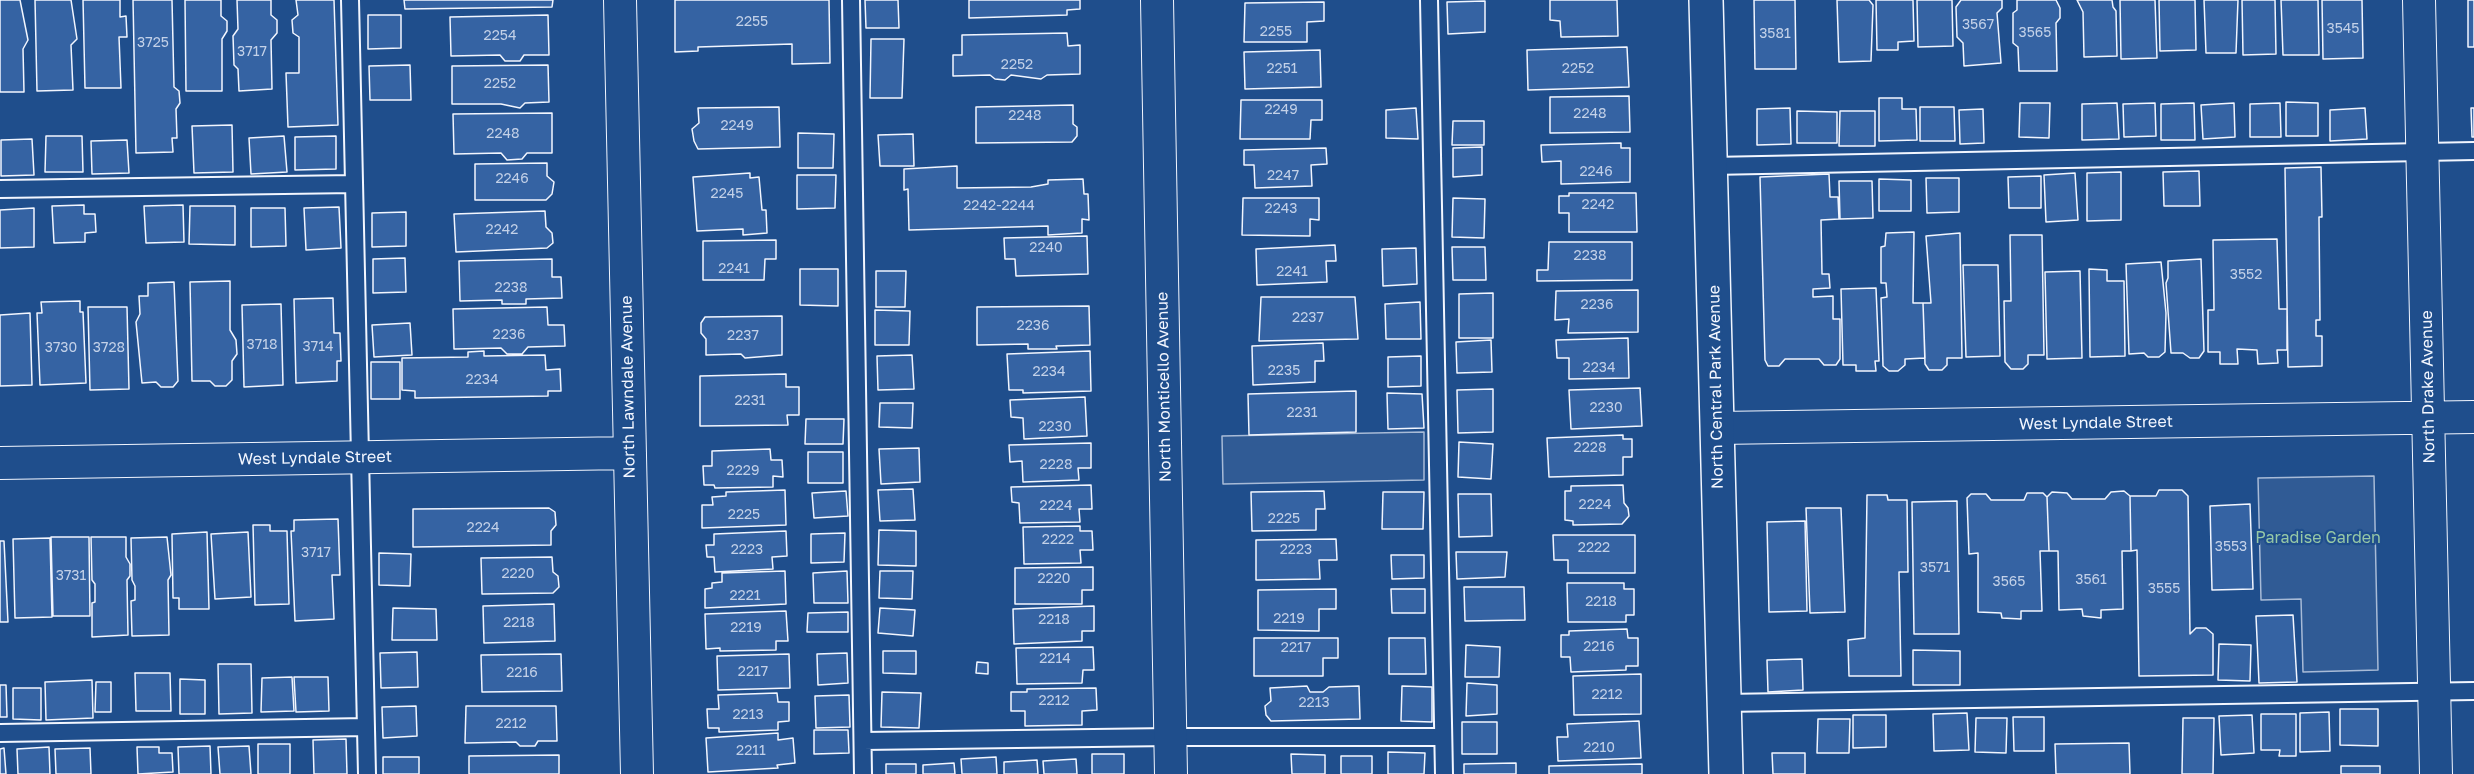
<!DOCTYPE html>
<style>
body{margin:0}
canvas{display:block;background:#1f4e8c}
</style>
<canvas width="2474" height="774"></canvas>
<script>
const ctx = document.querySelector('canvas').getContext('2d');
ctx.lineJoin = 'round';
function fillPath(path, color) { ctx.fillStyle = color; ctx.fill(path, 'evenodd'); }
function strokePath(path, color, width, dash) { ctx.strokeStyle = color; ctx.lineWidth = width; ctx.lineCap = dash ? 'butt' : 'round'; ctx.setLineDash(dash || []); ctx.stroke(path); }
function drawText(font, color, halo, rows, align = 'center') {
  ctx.font = font + ' "Golos Text",sans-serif'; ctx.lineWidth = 4.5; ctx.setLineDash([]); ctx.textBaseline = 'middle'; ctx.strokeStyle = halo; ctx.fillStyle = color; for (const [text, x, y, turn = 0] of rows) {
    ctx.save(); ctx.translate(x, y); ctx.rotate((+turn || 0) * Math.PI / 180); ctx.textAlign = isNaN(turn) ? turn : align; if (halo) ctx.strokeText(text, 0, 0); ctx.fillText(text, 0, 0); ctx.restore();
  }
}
const built = new Path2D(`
 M1424,432V480L1223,484L1222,436Z
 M2374,476L2378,670L2303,672L2301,599L2261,600L2258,478Z`);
const building = new Path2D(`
 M0,0H20L28,40L23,49L24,92H0Z
 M35,0H71L77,39L71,45L73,90L37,91Z
 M83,0H120V17L126,16L127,37H119L121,88H85Z
 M133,0H172L174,87L179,91L180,103L176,109L177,138H172L173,152L136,153Z
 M185,0H221V16L227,21V31L222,39V91H186Z
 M237,0H271V15L277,20V33L271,40L272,89L239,91L238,69L234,65L233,36L238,29Z
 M296,0H334L338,125L288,127L286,73H299V37L293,33L292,20L298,15Z
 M404,0H553L552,7L405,9Z
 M675,0H829L830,63L792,64V44L698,47V51L675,52Z
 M865,0H898L899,28H866Z
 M969,0H1080V9L1067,10V15L969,18Z
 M1550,0H1617L1618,36L1561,37L1560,21L1550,20Z
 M1754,0H1795L1796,69H1755Z
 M1837,0H1869L1873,5L1871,61L1839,62Z
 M1876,0H1913L1914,41L1898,42V50H1877Z
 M1917,0H1952L1953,46L1918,47Z
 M1961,0H2002V8L1997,13L2001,63L1964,66L1963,43L1957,37L1956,7Z
 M2017,0H2056L2060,8V18L2056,23L2057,71H2019L2018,47L2013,43V13L2017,10Z
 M2077,0H2112L2113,7L2116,11L2117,56L2084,57L2083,12Z
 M2120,0H2155L2157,58L2121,59Z
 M2159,0H2195L2196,50L2160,51Z
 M2204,0H2238L2236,53H2206Z
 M2242,0H2275L2276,54L2243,55Z
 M2281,0H2318L2319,55H2283Z
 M2322,0H2362L2363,58L2323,59Z
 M2468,0H2474V47H2468Z
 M1485,1V32L1448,34L1447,2Z
 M1324,2V21L1307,22V42H1244L1245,3Z
 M368,15H401V48L368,49Z
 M548,15L549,55H524L520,61H505L500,55L451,56L450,17Z
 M1067,33L1068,46L1080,45V74L1047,75L1041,79L1011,75L1005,80L995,79L990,75L953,76V55H962V35Z
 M871,39H904L902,98H870Z
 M1627,47L1629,87L1528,90L1527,50Z
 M1320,50L1321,87L1245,89L1244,52Z
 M410,65L411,100H370L369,66Z
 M548,65L549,102L525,103L520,108L501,104H452V66Z
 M1629,96L1630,132L1550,133V97Z
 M1879,98H1902V109H1916L1917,140L1879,141Z
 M1241,100H1322V120H1311L1310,139H1240Z
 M2286,102L2318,103V136H2286Z
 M2020,103H2050L2049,138L2019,137Z
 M2117,103L2119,139L2082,140V104Z
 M2155,103L2156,136L2124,137L2123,104Z
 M2194,103L2195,140H2161V104Z
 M2234,103L2235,137L2203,139L2201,105Z
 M2280,103L2281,137H2250V104Z
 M1073,105V124L1077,127V136L1072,142L976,143V107Z
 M779,107L780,147L698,149L694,141L692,129L699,123L698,108Z
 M1920,107H1954L1955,141H1920Z
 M1416,108L1418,139L1386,138V110Z
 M1790,108L1791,144L1757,145V109Z
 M2365,108L2367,139L2330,141V110Z
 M2471,108H2474V137H2472Z
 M1983,109L1984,143L1960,144L1959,110Z
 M1797,111L1837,112V143H1797Z
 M1840,111H1875V146H1839Z
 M552,113V153H527L522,159L507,160L501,153L454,154L453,114Z
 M1453,121H1484V145H1452Z
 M232,125L233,172L194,173L192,126Z
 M798,133L834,134L833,168H798Z
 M913,134L914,166H880L878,135Z
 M46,136H82L83,172H45Z
 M284,136L287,172L251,174L249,138Z
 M336,136V169L295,170V137Z
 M32,139L34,175L1,176V140Z
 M127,140L129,173L92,174L91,141Z
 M1621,143V148H1630V182L1561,184V161L1542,162L1541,145Z
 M1482,147V175L1453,177V148Z
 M1326,148L1327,164L1311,165L1312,186L1255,188L1254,165H1244V150Z
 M547,163V176L554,182L552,194L546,200H475V164Z
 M957,166V188L1031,187L1048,184V180L1083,179L1084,194H1088L1089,220L1082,219V233L1048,235V226L909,230L908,189L904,190V169Z
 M2321,167L2322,217H2319L2320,320H2316V336H2322V366L2288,367L2285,168Z
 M2199,171L2200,206H2164L2163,172Z
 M2121,172V220L2087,221V173Z
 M750,173V178L759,177L762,210H766L767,233L743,235V229L697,231L693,177Z
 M2075,173L2078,220L2046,222L2044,175Z
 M1829,174L1830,197H1838L1839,219L1821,220L1822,274H1829L1830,288L1813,289V297L1833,296V319H1840V359L1836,365H1824L1819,359H1785L1779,366H1768L1765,360L1760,177Z
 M797,175H836L835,208L797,209Z
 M2041,176V208H2009L2008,177Z
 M1926,178H1959V212L1927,213Z
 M1879,179L1911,180V211H1879Z
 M1839,181H1872L1873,218L1840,219Z
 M1569,193H1636L1637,232H1569V213H1559V196H1569Z
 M1243,198H1319V220L1310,219V236L1242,235Z
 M1453,198L1485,199L1484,238L1452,237Z
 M84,205V214H95L96,232L85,233V242L54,243L52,206Z
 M183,205L184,242L146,243L144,206Z
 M190,206H235V245L189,244Z
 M339,207L341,248L306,250L304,208Z
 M34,208V247L0,248V210Z
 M251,208H285L286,246L251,247Z
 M545,211L546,227L552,233L553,243L547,248L456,252L454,214Z
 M406,212V246L372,247V213Z
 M1914,232L1913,303H1923L1925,358L1905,359V365L1898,371H1889L1883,366L1881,298L1887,297L1886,283H1881V247L1885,246L1886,233Z
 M1960,233L1962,358H1947V365L1942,370H1929L1925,364L1923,303H1931L1926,236Z
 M2010,235H2042L2044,355H2028V364L2023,369H2011L2005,362L2004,301H2011Z
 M1087,236L1088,274L1016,276L1015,259H1005L1004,238Z
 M2277,239L2279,309H2287V350H2277L2278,363L2258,364L2257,350L2237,349L2238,364H2220V352H2208V310H2214L2213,240Z
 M776,240V259H765L764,280H703V241Z
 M1549,242H1632V280L1537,281V270H1548Z
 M1335,245L1336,261H1326L1327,282L1257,285L1256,249Z
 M1452,247H1485L1486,280H1453Z
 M1416,248L1417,284L1383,286L1382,249Z
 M405,258L406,292L373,293V259Z
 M552,259V277H561L562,298L526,299V304H502V300L460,301L459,261Z
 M2201,259L2204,351L2199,358H2190L2183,353H2171L2166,283L2168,278V261Z
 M2161,262L2166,313L2165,352L2159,357H2148L2144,353L2129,354L2126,264Z
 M1963,265H1998L2000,356L1966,357Z
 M800,269H838V306L800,305Z
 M2089,269L2107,270V281H2124L2125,356L2090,357Z
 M876,271H906L905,307H876Z
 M2080,271L2082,358L2047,359L2045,272Z
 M230,281V330L236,340L237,354L232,361V380L226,386H215L210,381H192L190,282Z
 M174,282L178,381L173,387H161L156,382L142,383L136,322L140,314L139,296H148V283Z
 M1876,288L1879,361H1875L1876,371H1856V365H1843L1841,289Z
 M1638,290V332L1568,333L1569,319L1555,320L1556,291Z
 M1493,293V338H1459V294Z
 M1261,297H1355L1358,339L1259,341Z
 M333,298L334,333H340L341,361H337V381L296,383L294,299Z
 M80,301V312H83L86,383L40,385L37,313H42L41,302Z
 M1420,302L1421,339H1386L1385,304Z
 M281,304L283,385L244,387L242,305Z
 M1089,306L1090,345L1056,346L1057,349H1028V344L977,345V307Z
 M88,307H127L129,389L90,390Z
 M547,307L548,325H564L565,346L528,347L522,354H507L501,348L454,349L453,309Z
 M875,310L910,311L909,345H875Z
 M30,313L32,385L0,386V315Z
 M782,316V355L745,358L741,354L706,355V339L701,333V323L705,317Z
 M410,323L412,355L374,357L372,325Z
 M1628,338L1629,378L1569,379V358H1557L1556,340Z
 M1491,340L1492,372L1457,373L1456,342Z
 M1323,343L1324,361H1315V382L1253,385L1252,346Z
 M484,351V356L545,355L546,370L560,369L561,391H548V396L415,398V391L402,390V358L468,357V352Z
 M1090,351L1091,391L1023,393V390H1009L1007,354Z
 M912,355L914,389L878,390L877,356Z
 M1421,356V386L1388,387V357Z
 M371,362H400V399H371Z
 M786,374V387H799V415H787L788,425L700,426V376Z
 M1640,388L1642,426L1571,429L1569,390Z
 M1493,389V432L1458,433L1457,390Z
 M1356,391V432L1249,435L1248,394Z
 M1387,393L1422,394L1424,428L1388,429Z
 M1085,397L1087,436L1024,439L1023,418L1011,417L1010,400Z
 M880,403H913L912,428L879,427Z
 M806,419H844L843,444H805Z
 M1623,435V439H1632V457H1623V475L1549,477L1547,438Z
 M1459,442L1493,444L1491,479L1458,477Z
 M1091,443V468H1078L1079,480L1023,482L1022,461L1010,462L1009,445Z
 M919,448L920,482L881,484L879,449Z
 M770,449L771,460H782L783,477L773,476V487L715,488L714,485H704L703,466H712V451Z
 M808,452H843V483H808Z
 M1091,485L1092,509H1079L1080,522L1020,523L1019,503L1012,502L1011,487Z
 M1623,485L1624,503L1628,508L1629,516L1622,524L1573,525V521L1565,520V491H1571V486Z
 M913,489L915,520L880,521L878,490Z
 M785,490L786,525L702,528V505H713L712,497L726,496V492Z
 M2159,490H2182L2188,496L2190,634L2196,628H2206L2213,634V675L2139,676L2137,550L2131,551L2130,496H2156Z
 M846,491L848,516L814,518L812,493Z
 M1324,491L1325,509H1316V530L1252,531L1251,492Z
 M2124,491L2130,496L2131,551H2122L2123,609L2101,610V618L2083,616L2082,609L2059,610L2058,551H2049L2047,497L2052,492L2067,493L2072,499H2105L2111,492Z
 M1383,492H1424L1423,529H1382Z
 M2027,493H2043L2047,497L2049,551H2040L2042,611H2021V619L2002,618L2001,613L1978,612V553L1969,554L1967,498L1971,494H1986L1991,500H2024Z
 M1458,494H1491L1492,536L1459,537Z
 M1867,495H1887L1888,500H1907L1908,572H1899L1901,676H1849L1848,640L1865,638Z
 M1957,501L1959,634H1914L1912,502Z
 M2250,504L2253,589L2212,590L2210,506Z
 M549,508L555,512L556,525L551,531V545L413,547V509Z
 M1806,508H1841L1845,612L1810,613Z
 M338,519L340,575H332L334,619L295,621L291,531H294V520Z
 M1805,521L1807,611L1769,612L1767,522Z
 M253,525H270V531H287L289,604L255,605Z
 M1080,526V531H1092L1093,550H1080L1081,563L1024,564L1023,527Z
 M879,530L916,531V566L878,565Z
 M786,531L787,556L772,557L773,569L715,572L714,557H707L706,545H714V534Z
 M207,532L209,609H179V598H173L172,534Z
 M248,532L251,597L215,599L211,534Z
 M845,533L844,562L811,563V534Z
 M1553,535H1635V573H1568V560H1554Z
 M51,537H89L90,616H53Z
 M91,537H126V557L130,564V576L127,580L128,635L92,637V603L95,602V584L92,580Z
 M167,537L171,575L168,580L169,635L132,636L131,601L135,600V586L132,580L131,538Z
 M50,538L52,617L15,618L13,539Z
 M1336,539L1337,560H1319L1320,579L1256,580V540Z
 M0,541H4L8,622H0Z
 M1456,552H1507L1505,577L1457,579Z
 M379,553L411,554L410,586L379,585Z
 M1391,555H1424V578L1392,579Z
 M552,557L553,572L558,576L559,587L553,593L482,594L481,558Z
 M1093,567V590H1082V604H1015V568Z
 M785,571L786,604L705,608V589L712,588V583L722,582V573Z
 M847,571L848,603H814L813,573Z
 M880,571H913L912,599L879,598Z
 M1567,583H1624V589H1634V615H1626V622H1568Z
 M1464,587H1524L1525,620L1465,621Z
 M1336,589V609H1319V631L1258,630V590Z
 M1391,589H1425V613H1392Z
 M554,604L555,641L484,643L483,606Z
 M1094,606V631H1082V641L1014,644L1013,609Z
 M393,608L436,609L437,640H392Z
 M880,608L915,610L913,636L878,633Z
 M786,611L788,641H776V650L720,651V648L706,649L705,614Z
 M848,612V632H807L808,613Z
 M2293,615L2297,682L2259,683L2256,616Z
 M1627,629L1628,638H1638V666H1626V670L1571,672L1570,657H1561V635H1569V631Z
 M1254,638H1338V658H1323V676H1254Z
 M1389,638H1425L1426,674H1389Z
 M2219,644L2251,645L2250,681L2218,680Z
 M1466,645L1500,647L1499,677H1465Z
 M1093,647L1094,670H1083L1082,683L1017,684L1016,648Z
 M1913,650L1960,651V685H1913Z
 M883,651H916V674L883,673Z
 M417,652L418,687L381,688L380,653Z
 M847,653L848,683L818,685L817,654Z
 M561,654L562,691L482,692L481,655Z
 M789,654L790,688L718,690L717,656Z
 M1802,659L1803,690L1768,692L1767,660Z
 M977,662L988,663V674L976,673Z
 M218,664H251L252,713L219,714Z
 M135,673H170L171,711H136Z
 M1641,674V714L1574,715L1573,676Z
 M292,677L294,711L261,712L262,678Z
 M294,677H328L329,711L296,712Z
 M180,679L205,680V714H180Z
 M92,680L93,718L46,720L45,682Z
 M96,682H111V712H95Z
 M1467,683L1497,685V714L1466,716Z
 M0,685H6L7,717H0Z
 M1307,686L1310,692H1323L1329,687L1359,686L1360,719L1271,721L1266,715L1265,706L1271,701L1270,688Z
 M1402,686L1432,687V722L1401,721Z
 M13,688H41V720L13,719Z
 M1096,688L1097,710L1082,711V725L1025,726V711H1011V692H1027V689Z
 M882,692L921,693L919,728L881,727Z
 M777,693L778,702H789V721L778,722V730L719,732V728H708L707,709H719L718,695Z
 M849,695L850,727L816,728L815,696Z
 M416,706L417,736L383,738L382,707Z
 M466,706H556L557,741H538L535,746H520L516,742L465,743Z
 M2340,709H2378V746L2340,745Z
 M2329,712L2330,751L2300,752V713Z
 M1967,713L1969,750L1934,751L1933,714Z
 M2261,714H2296V756H2279L2280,750H2261Z
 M1853,715H1886V747L1853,748Z
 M2252,715L2254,753L2221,755L2219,716Z
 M2013,717H2044V751H2014Z
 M1976,718H2007L2006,753L1975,752Z
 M2183,718H2214L2213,774H2182Z
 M1818,719H1850L1849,753H1817Z
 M1639,721L1641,758L1558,761L1557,737H1568L1567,724Z
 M1462,722H1497V754H1462Z
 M814,730H848L849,753L814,754Z
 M778,733V740L793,738L795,763L777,765L778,768L708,772L706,738Z
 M346,739L347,774H314L313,740Z
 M2129,743L2130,774H2056L2055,744Z
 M258,744H290V774H258Z
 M210,746L211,774H179L178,747Z
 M249,746L251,774H220L218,747Z
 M49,747L50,774H18L17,749Z
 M137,747H159V753H172L173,772L138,774Z
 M4,748L6,774H0V749Z
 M90,748L91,774H56L55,749Z
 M1388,752L1425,753L1424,774H1388Z
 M1772,753H1805V774H1773Z
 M1092,754H1124V774H1092Z
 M1291,754L1325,755V774H1292Z
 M559,755V774H469V756Z
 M1341,756H1372V774H1341Z
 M383,757H419V774H383Z
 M996,757L997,774H962L961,759Z
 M1076,759L1077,774H1044L1043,761Z
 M1037,760L1038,774H1004V762Z
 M954,763L955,774H923V765Z
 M1516,763V774H1464V764Z
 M886,764H916V774H886Z
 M1642,764V774H1549V766Z
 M2341,766H2380V774H2341Z`);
const service = new Path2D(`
 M350,0L367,774
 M851,0L863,774
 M1429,0L1444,774
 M1711,166L2474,151
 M0,189L354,184
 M1724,703L2474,691
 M0,733L366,727
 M863,741L1170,737H1443`);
const minor = new Path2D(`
 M620,0L637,774
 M1157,0L1171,774
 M2419,0L2436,774
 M1717,428L2474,417
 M0,463L630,453`);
const tertiary = new Path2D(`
 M1706,0L1726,774`);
const numberNames = [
 ["2255",752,22],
 ["3567",1978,25],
 ["3545",2343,29],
 ["2255",1276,32],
 ["3565",2035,33],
 ["3581",1775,34],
 ["2254",500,36],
 ["3725",153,43],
 ["3717",252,52],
 ["2252",1017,65],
 ["2251",1282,69],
 ["2252",1578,69],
 ["2252",500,84],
 ["2249",1281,110],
 ["2248",1590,114],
 ["2248",1025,116],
 ["2249",737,126],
 ["2248",503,134],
 ["2246",1596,172],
 ["2247",1283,176],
 ["2246",512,179],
 ["2245",727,194],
 ["2242",1598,205],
 ["2242-2244",999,206],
 ["2243",1281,209],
 ["2242",502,230],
 ["2240",1046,248],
 ["2238",1590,256],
 ["2241",734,269],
 ["2241",1292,272],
 ["3552",2246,275],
 ["2238",511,288],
 ["2236",1597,305],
 ["2237",1308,318],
 ["2236",1033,326],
 ["2236",509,335],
 ["2237",743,336],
 ["3718",262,345],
 ["3714",318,347],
 ["3730",61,348],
 ["3728",109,348],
 ["2234",1599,368],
 ["2235",1284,371],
 ["2234",1049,372],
 ["2234",482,380],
 ["2231",750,401],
 ["2230",1606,408],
 ["2231",1302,413],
 ["2230",1055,427],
 ["2228",1590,448],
 ["2228",1056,465],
 ["2229",743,471],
 ["2224",1595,505],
 ["2224",1056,506],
 ["2225",744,515],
 ["2225",1284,519],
 ["2224",483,528],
 ["2222",1058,540],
 ["3553",2231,547],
 ["2222",1594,548],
 ["2223",747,550],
 ["2223",1296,550],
 ["3717",316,553],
 ["3571",1935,568],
 ["2220",518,574],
 ["3731",71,576],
 ["2220",1054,579],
 ["3561",2091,580],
 ["3565",2009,582],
 ["3555",2164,589],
 ["2221",745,596],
 ["2218",1601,602],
 ["2219",1289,619],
 ["2218",1054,620],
 ["2218",519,623],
 ["2219",746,628],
 ["2216",1599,647],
 ["2217",1296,648],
 ["2214",1055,659],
 ["2217",753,672],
 ["2216",522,673],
 ["2212",1607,695],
 ["2212",1054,701],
 ["2213",1314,703],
 ["2213",748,715],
 ["2212",511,724],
 ["2210",1599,748],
 ["2211",751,751]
];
const streetNames = [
 ["North Lawndale Avenue",628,387,-91],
 ["North Monticello Avenue",1164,387,-91],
 ["North Central Park Avenue",1716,387,-91],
 ["North Drake Avenue",2428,387,-91],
 ["West Lyndale Street",2096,423,-1],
 ["West Lyndale Street",315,458,-1]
];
const parkNames = [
 ["Paradise Garden",2318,538]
];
fillPath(built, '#305b95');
strokePath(built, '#a8bbd7', 1.5);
fillPath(building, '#3563a3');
strokePath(building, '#f2f6ff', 1.5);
strokePath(service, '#f2f6ff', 20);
strokePath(minor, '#f2f6ff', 34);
strokePath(tertiary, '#f2f6ff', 36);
strokePath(service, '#1f4e8c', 16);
strokePath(minor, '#1f4e8c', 32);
strokePath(tertiary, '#1f4e8c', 33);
drawText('14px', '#c3d1e8', null, numberNames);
drawText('16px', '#f2f6ff', '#1f4e8c', streetNames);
drawText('16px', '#97c8a6', '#1f4e8c', parkNames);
</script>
